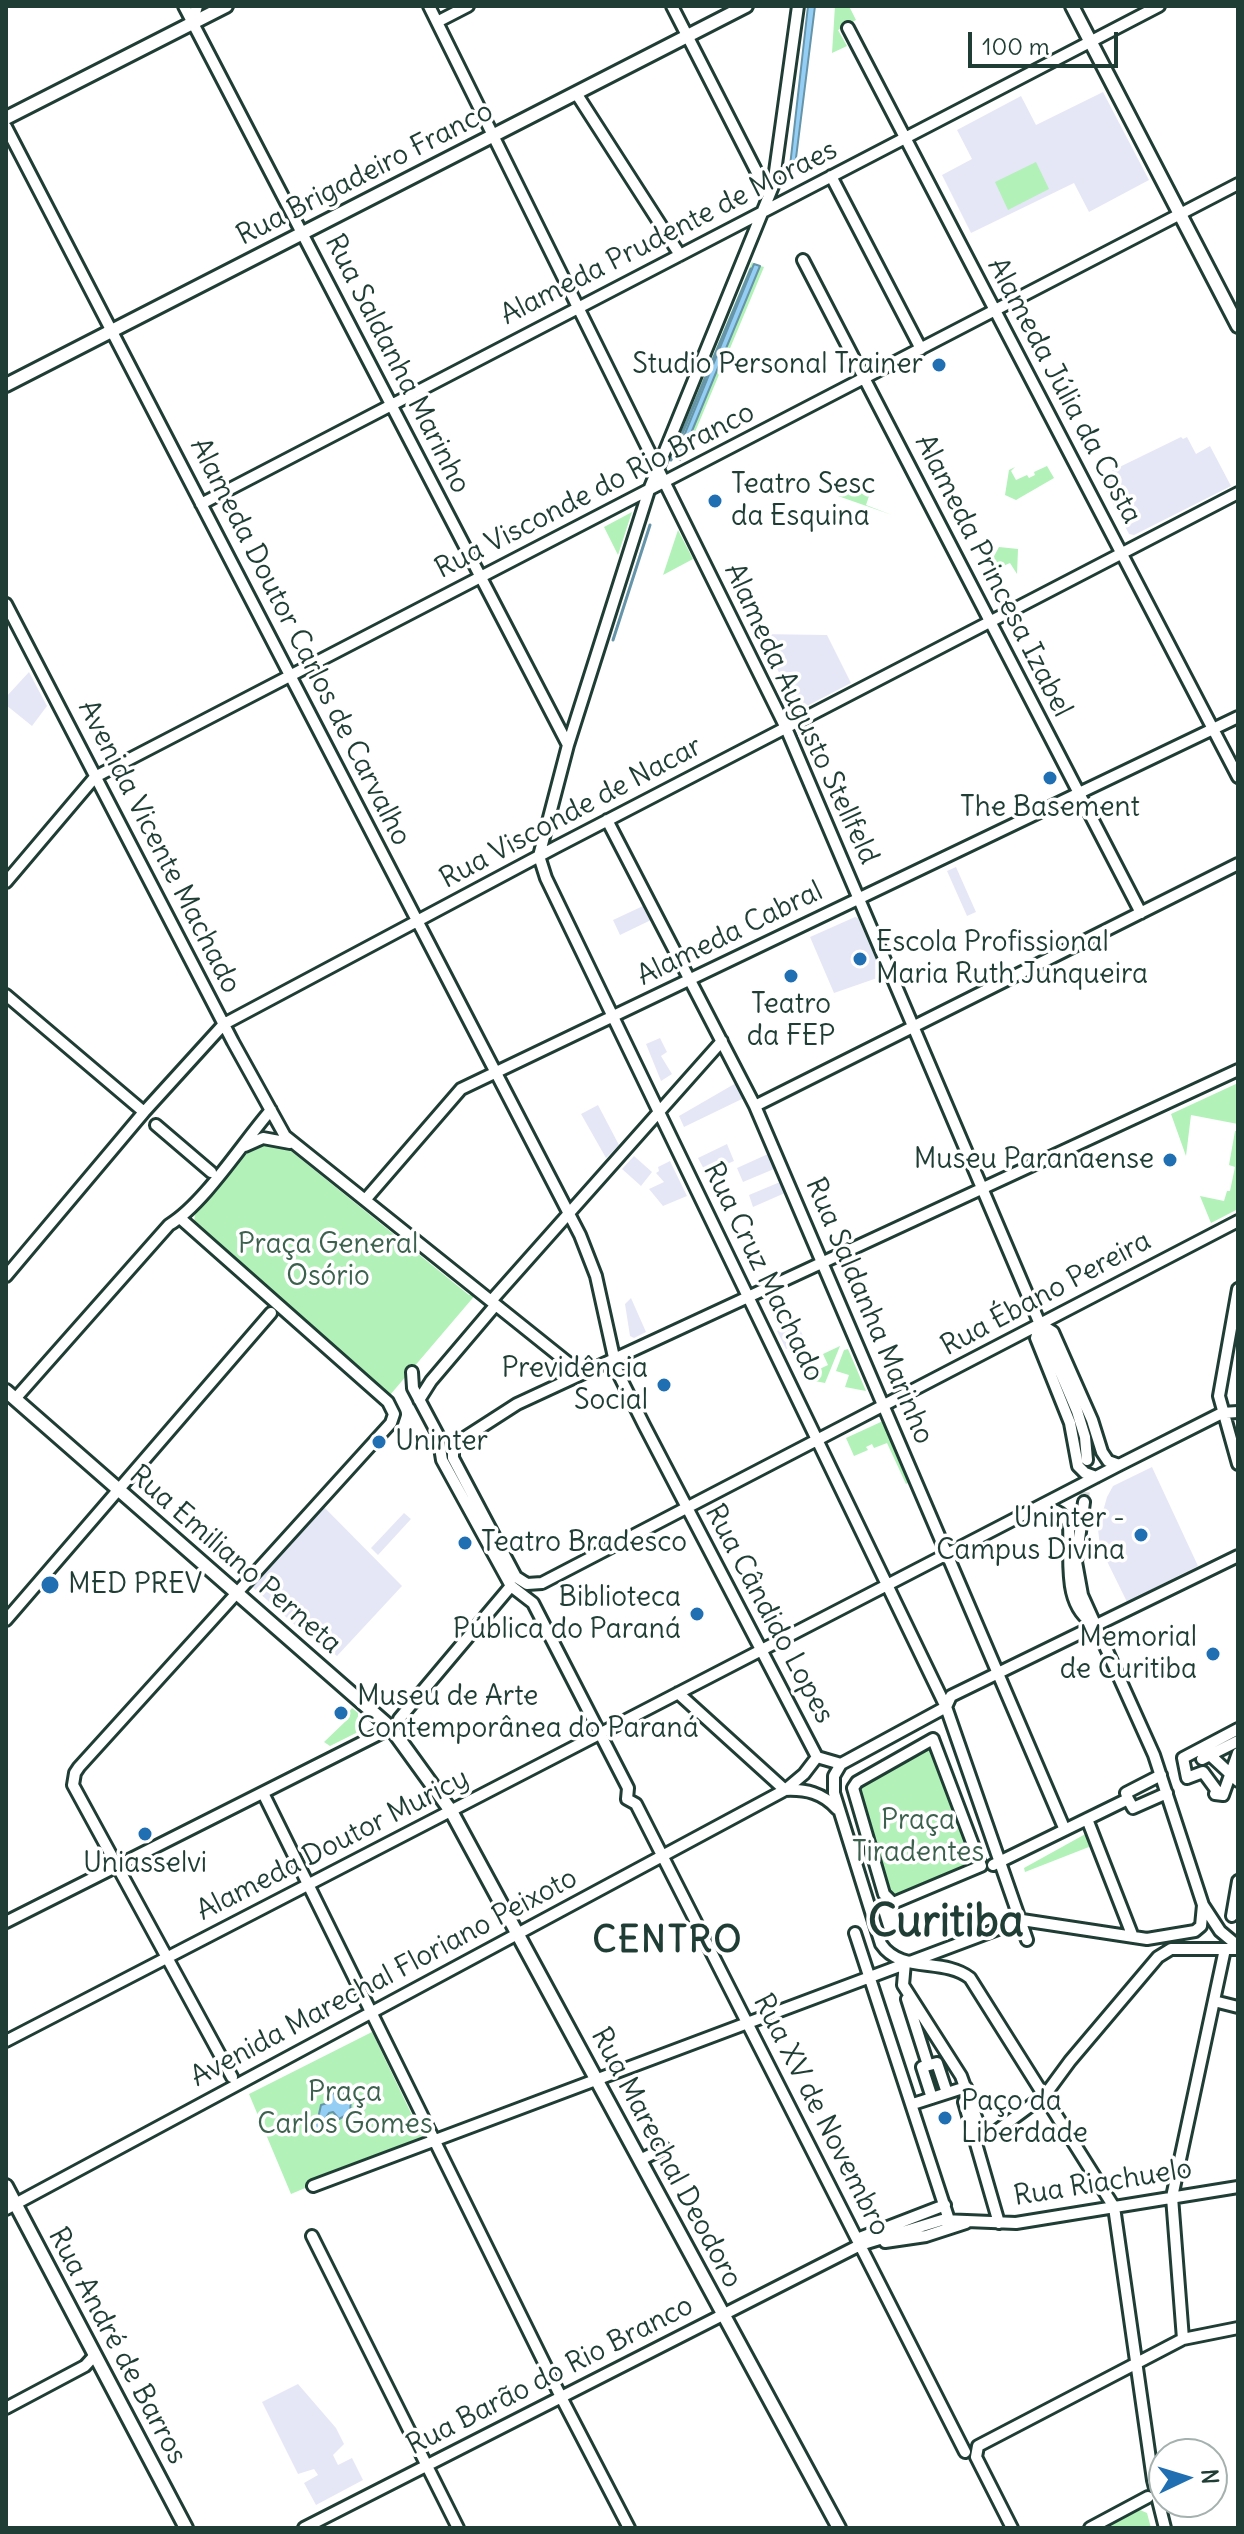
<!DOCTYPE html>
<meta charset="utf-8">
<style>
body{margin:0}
#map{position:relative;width:1244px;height:2534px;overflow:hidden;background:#fff;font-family:Delius,sans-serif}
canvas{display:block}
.frame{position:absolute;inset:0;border:8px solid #1f3d34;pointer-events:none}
.north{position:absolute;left:1148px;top:2438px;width:80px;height:80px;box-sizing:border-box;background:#fff;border:2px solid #a5b1ae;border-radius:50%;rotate:86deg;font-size:22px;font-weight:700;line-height:32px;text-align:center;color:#1f3d34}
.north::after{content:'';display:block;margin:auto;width:28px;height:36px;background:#1f6fb2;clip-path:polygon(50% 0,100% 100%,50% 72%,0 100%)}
.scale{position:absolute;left:968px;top:32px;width:150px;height:36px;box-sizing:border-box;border:4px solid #1f3d34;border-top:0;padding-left:10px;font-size:24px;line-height:28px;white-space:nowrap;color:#1f3d34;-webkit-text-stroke:6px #fff;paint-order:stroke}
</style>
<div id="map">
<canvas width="1244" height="2534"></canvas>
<div class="frame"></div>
<div class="north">N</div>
<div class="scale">100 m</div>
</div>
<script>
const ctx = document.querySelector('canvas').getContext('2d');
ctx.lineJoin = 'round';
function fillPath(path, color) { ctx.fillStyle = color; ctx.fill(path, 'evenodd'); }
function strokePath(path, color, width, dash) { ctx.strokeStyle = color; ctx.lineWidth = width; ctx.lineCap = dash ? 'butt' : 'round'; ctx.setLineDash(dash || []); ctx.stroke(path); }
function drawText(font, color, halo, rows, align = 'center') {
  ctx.font = font + ' Delius,sans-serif'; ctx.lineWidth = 7; ctx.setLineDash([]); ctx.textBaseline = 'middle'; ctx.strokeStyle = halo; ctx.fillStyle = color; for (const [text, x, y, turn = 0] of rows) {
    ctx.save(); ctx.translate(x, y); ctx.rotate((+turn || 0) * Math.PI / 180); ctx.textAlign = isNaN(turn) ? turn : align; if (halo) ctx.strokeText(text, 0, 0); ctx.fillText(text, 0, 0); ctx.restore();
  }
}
const built = new Path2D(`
 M1103,92L1149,180L1089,212L1074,183L971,233L942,175L972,159L957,130L1021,96L1036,125Z
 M1181,437L1183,439L1187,437L1196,454L1210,446L1231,486L1134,535L1129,534L1099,477Z
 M759,634L827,635L851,683L801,709L797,707Z
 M29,672L47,706L32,726L6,705V697Z
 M956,867L976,912L967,916L947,871Z
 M643,906L651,920L620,935L613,920Z
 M855,917L858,918L883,976L834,993L810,937Z
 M660,1038L667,1052L661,1056L672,1074L661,1081L646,1044Z
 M736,1083L744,1098L684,1127L679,1116Z
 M598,1105L619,1145L606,1158L581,1114Z
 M727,1144L734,1161L706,1173L698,1158Z
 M768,1154L774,1169L743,1182L737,1168Z
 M634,1156L652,1172L641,1186L622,1169Z
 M670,1161L687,1196L663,1206L649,1189L664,1182L656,1173L659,1171L658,1167Z
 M780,1182L785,1193L753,1207L749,1195Z
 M631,1298L646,1332L634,1338L630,1336L625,1304Z
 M796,1321L805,1340L786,1349L777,1331Z
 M1152,1467L1198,1566L1127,1602L1100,1547L1098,1529L1107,1497L1113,1486Z
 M320,1503L402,1586L337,1656L311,1634H305L248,1583Z
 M404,1513L411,1519L378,1555L371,1548Z
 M298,2384L336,2428L344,2444L333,2455L338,2465L352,2458L363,2480L316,2505L304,2483L318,2475L314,2469L298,2474L262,2402Z`);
const green = new Path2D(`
 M835,6H849L856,20L838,30L847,46L832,53Z
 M1036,162L1049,189L1008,210L995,182Z
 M752,262L754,264L675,457L680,459L760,266L764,267L685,456L680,461L673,459L672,453Z
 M1047,466L1054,478L1016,500L1005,495L1009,470L1015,467L1011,471L1016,480L1027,475L1029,478L1035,475L1034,472Z
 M844,480L871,490L866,505L892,515L838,496Z
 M632,512L618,555L604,527Z
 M678,530L693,559L663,575Z
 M999,547L1018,549L1017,574L1010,563L1003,566L1002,565L988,574L986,571Z
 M1238,1083V1124L1191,1115L1186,1156L1171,1114Z
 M1235,1131H1238V1209L1211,1223L1200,1196L1224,1201L1227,1191H1230L1235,1167L1229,1165Z
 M257,1142L281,1143L469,1295L477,1293L390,1395L305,1321L303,1323L267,1291V1288L194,1225L195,1211L200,1209L215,1191V1187Z
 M840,1346L825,1383L810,1380L807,1375L828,1365L823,1354Z
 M848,1349L866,1391L845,1387L849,1375L836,1371L844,1350Z
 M883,1421L910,1482L906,1484L887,1443L874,1448L872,1444L866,1447L868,1450L854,1456L846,1438Z
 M352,1708L358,1713V1732L330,1746L324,1742L348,1719L346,1716Z
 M933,1739L981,1866L893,1903L883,1894L857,1782Z
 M1089,1832L1094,1845L1025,1872L1024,1868Z
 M372,2032L423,2138L291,2194L249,2094Z
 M1140,2510L1147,2513L1151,2528H1104Z`);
const water = new Path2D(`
 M808,6H815L795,166H790Z
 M754,264L760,266L680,460L675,458Z
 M338,2091L351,2098L350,2113L339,2119L333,2112L329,2113L314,2135L310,2127L317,2123L321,2105L331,2102L332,2094Z`);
const stream = new Path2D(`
 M671,460L751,269
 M613,640L650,525`);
const minorTunnel = new Path2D(`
 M1084,1502L1087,1460`);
const minor = new Path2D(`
 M184,6L568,745
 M429,6L786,728L1077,1411L1085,1437L1087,1460
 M672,6L769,196
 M437,22L468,6
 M192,23L197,6
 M848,28L1238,777
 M576,93L680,255
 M6,127L580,1235L596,1276L617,1371L644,1425L817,1757L841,1764
 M831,176L921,349
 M803,260L1141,913
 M201,504L1159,6
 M6,604L233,1042L285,1136L582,1374
 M607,820L755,1106L1065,1830
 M539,856L546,878L946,1707L1027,1940
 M539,856L568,745L649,490L773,186L798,6
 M6,882L95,777L1238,184
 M6,995L144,1112
 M1238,1070L517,1404L458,1442L453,1449V1458L516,1577L527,1584L542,1583L1238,1221
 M755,1106L1238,864
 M156,1125L211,1172
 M245,1146L263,1138L290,1143
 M365,1200L461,1089L1238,717
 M180,1218L388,1402L394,1414L391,1423L79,1767L75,1773L73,1785L232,2077
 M6,1276L144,1112L224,1024L556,847L1238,493
 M1238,1289L1219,1396L1238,1464
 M491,1301L722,1041
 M1040,1324L1036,1338L1070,1423L1078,1466L1085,1473L1096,1477
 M1040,1324L1053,1332L1092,1420L1102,1452L1108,1461L1119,1465
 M412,1372L413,1388L438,1435L442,1460L511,1586L533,1603L628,1788L627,1799L636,1804L965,2452
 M15,1399L169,1225C204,1204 243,1142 271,1110
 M419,1400L431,1381L493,1308
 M1084,1502L1076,1562L1082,1595L1154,1755L1203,1905L1220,1931L1238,1946
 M1037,1509C1051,1507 1063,1511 1069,1525C1071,1558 1061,1607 1096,1625
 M6,1620L271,1313
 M678,1693L785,1790
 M946,1707L951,1696L1238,1556
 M399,1719L511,1586
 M1238,1729L1183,1758L1187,1778L1203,1772L1217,1791L1215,1794L1223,1795L1238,1753
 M933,1739L981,1866L893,1903L884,1894L853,1788L857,1782Z
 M1210,1755L1238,1781
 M1202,1759L1238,1741
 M841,1764L834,1776V1793L881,1944C901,1974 943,1957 970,1978L1114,2207L1153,2480L1165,2528
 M841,1764L946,1707
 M785,1790C806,1789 823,1793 837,1809
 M263,1793L561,2397L629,2528
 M1128,1799L1133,1808L1167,1793
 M1128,1799L1126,1793L1161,1775
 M1087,1819L1133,1937
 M993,1865L1128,1799
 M1232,1916L1238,1881
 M6,1922L391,1728
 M855,1933L949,2220
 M905,1962L903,1985L961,2076L981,2131L991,2135L1045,2095L1070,2061L1158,1957L1171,1949H1238
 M907,1999L928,2065
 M1214,2001L1238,2007
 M6,2041L1119,1465L1222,1413L1238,1412
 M932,2098L922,2067L937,2063L947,2093
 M964,2102L999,2223
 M913,2104L966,2087
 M640,2160L664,2148
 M313,2186L1022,1920L1147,1939L1195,1931L1201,1926L1203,1905
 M6,2209L785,1790L804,1774L817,1757
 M312,2236L458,2528
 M857,2239L945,2205
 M885,2242L926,2236L966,2223
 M1183,2339L1172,2197L1225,1949
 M6,2408L85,2366L95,2355
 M304,2528L860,2245L942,2220L1016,2223L1238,2187
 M1012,2528L976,2457L978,2446L1183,2339L1238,2328
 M1090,2528L1148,2497`);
const major = new Path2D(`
 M1072,6L1238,326
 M6,118L226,6
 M6,385L746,6
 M6,1391L391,1728L451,1811L839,2528
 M6,2186L186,2528`);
const markers = [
 [939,365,8,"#1f6fb2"],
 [715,501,8,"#1f6fb2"],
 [1050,778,8,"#1f6fb2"],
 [860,959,8,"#1f6fb2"],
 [791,976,8,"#1f6fb2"],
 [1170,1160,8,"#1f6fb2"],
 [664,1385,8,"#1f6fb2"],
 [379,1442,8,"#1f6fb2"],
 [1141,1535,8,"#1f6fb2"],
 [465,1543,8,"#1f6fb2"],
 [50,1585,10,"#1f6fb2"],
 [697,1614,8,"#1f6fb2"],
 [1213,1654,8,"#1f6fb2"],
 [341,1713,8,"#1f6fb2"],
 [145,1834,8,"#1f6fb2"],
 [945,2118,8,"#1f6fb2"]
];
const streetNames = [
 ["Rua Brigadeiro Franco",365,174,-27],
 ["Alameda Prudente de Moraes",669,233,-27],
 ["Rua Saldanha Marinho",397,364,63],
 ["Alameda Júlia da Costa",1064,391,62],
 ["Rua Visconde do Rio Branco",595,491,-27],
 ["Alameda Princesa Izabel",993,576,63],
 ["Alameda Doutor Carlos de Carvalho",300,642,63],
 ["Alameda Augusto Stellfeld",801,714,65],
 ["Rua Visconde de Nacar",571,813,-28],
 ["Avenida Vicente Machado",159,847,63],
 ["Alameda Cabral",730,934,-26],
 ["Rua Cruz Machado",763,1272,64],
 ["Rua Ébano Pereira",1046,1294,-28],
 ["Rua Saldanha Marinho",869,1311,67],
 ["Rua Emiliano Perneta",235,1560,41],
 ["Rua Cândido Lopes",769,1614,62],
 ["Alameda Doutor Muricy",333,1845,-27],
 ["Avenida Marechal Floriano Peixoto",384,1978,-28],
 ["Rua XV de Novembro",821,2115,63],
 ["Rua Marechal Deodoro",666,2158,62],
 ["Rua Riachuelo",1103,2183,-9],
 ["Rua André de Barros",117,2346,62],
 ["Rua Barão do Rio Branco",550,2376,-27]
];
const poiNames = [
 ["Studio Personal Trainer",923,365,"right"],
 ["Teatro Sesc",731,485],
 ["da Esquina",731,517],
 ["The Basement",1050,808,"center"],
 ["Escola Profissional",876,943],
 ["Maria Ruth Junqueira",876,975],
 ["Teatro",791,1005,"center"],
 ["da FEP",791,1037,"center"],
 ["Museu Paranaense",1154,1160,"right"],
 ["Previdência",648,1369,"right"],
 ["Social",648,1401,"right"],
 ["Uninter",395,1442],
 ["Uninter -",1125,1519,"right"],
 ["Campus Divina",1125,1551,"right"],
 ["Teatro Bradesco",481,1543],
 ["MED PREV",68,1585],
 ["Biblioteca",681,1598,"right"],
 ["Pública do Paraná",681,1630,"right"],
 ["Memorial",1197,1638,"right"],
 ["de Curitiba",1197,1670,"right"],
 ["Museu de Arte",357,1697],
 ["Contemporânea do Paraná",357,1729],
 ["Uniasselvi",145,1864,"center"],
 ["Paço da",961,2102],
 ["Liberdade",961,2134]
];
const parkNames = [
 ["Praça General",328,1245],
 ["Osório",328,1277],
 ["Praça",918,1821],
 ["Tiradentes",918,1853],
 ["Praça",345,2093],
 ["Carlos Gomes",345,2125]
];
const districtNames = [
 ["CENTRO",668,1942]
];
const townNames = [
 ["Curitiba",946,1923]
];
fillPath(built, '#e6e7f6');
fillPath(green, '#b2f1b8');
fillPath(water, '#95cef5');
strokePath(water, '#6694a8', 2);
strokePath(stream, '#6694a8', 3);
strokePath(minorTunnel, '#d2d8d6', 10, [10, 5]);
strokePath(minor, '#1f3d34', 16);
strokePath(major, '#1f3d34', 18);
strokePath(minor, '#fff', 10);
strokePath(major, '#fff', 12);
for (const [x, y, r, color] of markers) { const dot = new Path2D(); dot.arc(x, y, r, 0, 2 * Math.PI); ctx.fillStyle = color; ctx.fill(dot); strokePath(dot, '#fff', 3); }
drawText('28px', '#1f3d34', '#fff', streetNames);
drawText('28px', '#1f3d34', '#fff', poiNames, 'left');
drawText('28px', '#3c614e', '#fff', parkNames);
ctx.letterSpacing = '2px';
drawText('bold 36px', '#1f3d34', '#fff', districtNames);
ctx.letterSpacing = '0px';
drawText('bold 44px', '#1f3d34', '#fff', townNames);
</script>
